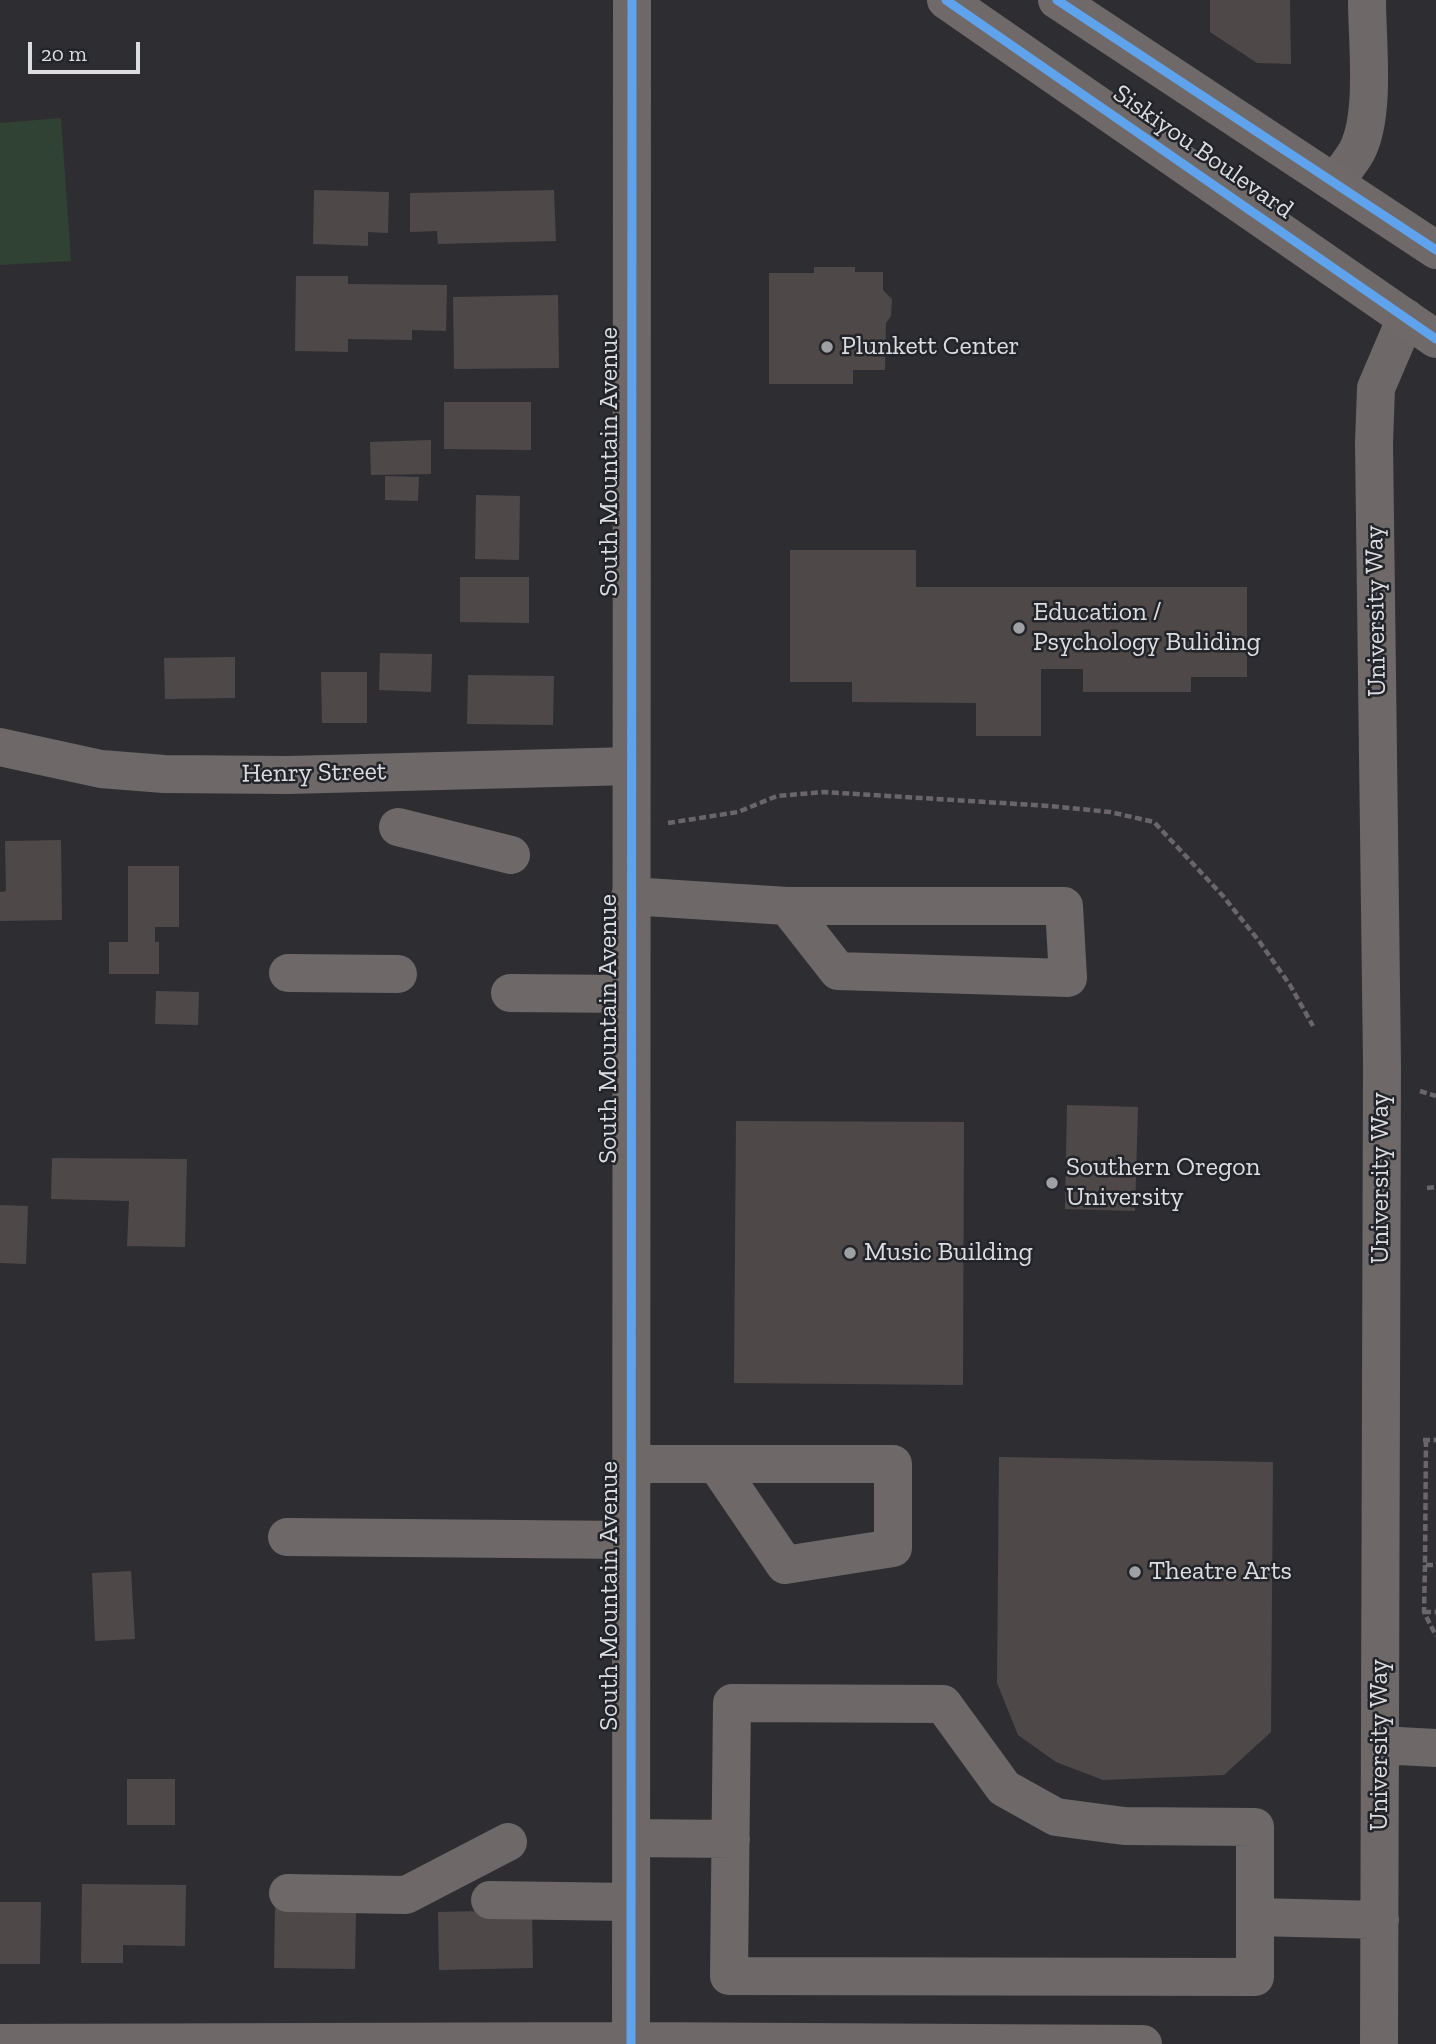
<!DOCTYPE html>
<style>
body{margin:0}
#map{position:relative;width:1436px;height:2044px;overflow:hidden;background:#2e2e32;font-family:"Zilla Slab",serif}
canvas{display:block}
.scale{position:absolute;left:28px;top:42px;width:112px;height:32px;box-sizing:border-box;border:4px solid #dcdde1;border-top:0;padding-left:9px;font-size:21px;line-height:24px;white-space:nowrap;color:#dcdde1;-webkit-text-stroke:5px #23242a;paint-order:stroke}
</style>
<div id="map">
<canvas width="1436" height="2044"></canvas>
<div class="scale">20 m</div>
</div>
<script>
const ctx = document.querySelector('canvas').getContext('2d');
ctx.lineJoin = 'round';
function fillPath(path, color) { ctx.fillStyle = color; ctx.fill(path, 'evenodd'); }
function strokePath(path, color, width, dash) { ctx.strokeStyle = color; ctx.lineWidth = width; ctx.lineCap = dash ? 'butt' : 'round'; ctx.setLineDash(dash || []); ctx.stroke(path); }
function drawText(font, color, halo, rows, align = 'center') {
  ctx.font = font + ' "Zilla Slab",serif'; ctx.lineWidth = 5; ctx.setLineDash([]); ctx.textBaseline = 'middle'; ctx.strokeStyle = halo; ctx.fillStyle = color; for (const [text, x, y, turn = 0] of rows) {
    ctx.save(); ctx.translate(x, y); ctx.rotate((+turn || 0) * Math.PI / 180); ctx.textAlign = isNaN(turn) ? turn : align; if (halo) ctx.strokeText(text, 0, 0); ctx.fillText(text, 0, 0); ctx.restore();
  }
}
const green = new Path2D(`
 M61,118L71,261L0,265V123Z`);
const building = new Path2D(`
 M1210,0H1290L1291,64L1257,63L1210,32Z
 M314,190L389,192L388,233L368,232V246L313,244Z
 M554,190L556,241L438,244L437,231L410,232V193Z
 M814,267H855V272H883V290L892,299L891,316L886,323L885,370H853V384H769V273H814Z
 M296,276H348V284L447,285L446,331L412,330V340L348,339V352L295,351Z
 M558,295L559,368L454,369L453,297Z
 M444,402H531V450L444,449Z
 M431,440V474L371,475L370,442Z
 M385,476L419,477L418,501L385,500Z
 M476,495L520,496L519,560L475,559Z
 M790,550H916V587H1247V677H1191V692H1083V669H1041V736H976V703L852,702V682H790Z
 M460,577H529V623L460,622Z
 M380,653L432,654L431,692L379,690Z
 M235,657V698L165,699L164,658Z
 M321,672H367V723H322Z
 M468,675L554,676L553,725L467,724Z
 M61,840L62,920L0,921V892L6,891L5,841Z
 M128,866H179V927H155V942H159V974H109V942H128Z
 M156,991L199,992L198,1025L155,1024Z
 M1067,1105L1138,1107L1135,1211L1065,1209Z
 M736,1121L964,1122L963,1385L734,1383Z
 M52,1158L187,1159L185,1247L127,1246L129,1201L51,1199Z
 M0,1205L28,1206L26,1264L0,1263Z
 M999,1457L1273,1462L1271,1732L1224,1775L1103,1780L1056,1762L1018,1735L997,1683Z
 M131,1571L135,1639L95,1641L92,1573Z
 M127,1779H175V1825H127Z
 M82,1884L186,1885L185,1946L123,1945V1963H81Z
 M0,1902H41L40,1964H0Z
 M275,1907L356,1909L355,1969L274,1968Z
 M532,1910L533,1968L439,1970L438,1912Z`);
const path = new Path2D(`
 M668,823L738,812L777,796L824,792L1050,806L1110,812L1154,822L1223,896L1259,941L1290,985L1313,1026
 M1420,1091L1436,1096
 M1427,1188L1436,1187
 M1423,1440H1436
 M1426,1440L1425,1565H1436
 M1425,1565L1424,1612L1436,1636
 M1424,1612H1436`);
const minor = new Path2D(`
 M1335,182C1342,172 1351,162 1357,151C1376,115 1367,41 1367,0
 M0,747L101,769L164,774L288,775L631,766
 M398,827L511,855
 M630,896L787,906H1064L1068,978L838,971L787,906
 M288,973L398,974
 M510,993L630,994
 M631,1464H893V1548L785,1565L717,1465
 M287,1537L631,1540
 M732,1703L943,1704L1004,1788L1056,1817L1124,1826L1255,1827V1977L729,1976Z
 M1380,1745L1436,1748
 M631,1838L731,1839
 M288,1893L406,1895L508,1842
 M490,1900L631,1902
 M1255,1917L1380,1920
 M0,2043L631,2041L1143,2044
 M631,2044L632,0
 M1379,2044L1382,1064L1374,443L1376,388L1406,318`);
const major = new Path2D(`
 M946,0L1436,339
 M1057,0L1436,250`);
const cycleway = new Path2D(`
 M946,0L1436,339
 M1057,0L1436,250
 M631,2044L632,0`);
const markers = [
 [827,347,7,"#9fa0a4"],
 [1019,628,7,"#9fa0a4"],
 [1052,1183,7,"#9fa0a4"],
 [850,1253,7,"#9fa0a4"],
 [1135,1572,7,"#9fa0a4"]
];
const streetNames = [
 ["Siskiyou Boulevard",1203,152,35],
 ["South Mountain Avenue",610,462,-90],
 ["University Way",1376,611,-91],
 ["Henry Street",314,773,-1],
 ["South Mountain Avenue",609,1029,-90],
 ["University Way",1381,1178,-90],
 ["South Mountain Avenue",610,1596,-90],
 ["University Way",1380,1745,-90]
];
const poiNames = [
 ["Plunkett Center",841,347],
 ["Education /",1033,613],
 ["Psychology Buliding",1033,643],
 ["Southern Oregon",1066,1168],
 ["University",1066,1198],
 ["Music Building",864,1253],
 ["Theatre Arts",1149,1572]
];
fillPath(green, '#304233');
fillPath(building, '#4f4849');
strokePath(path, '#6a6568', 4.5, [7, 3.5]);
strokePath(minor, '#6e6869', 38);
strokePath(major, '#6f696a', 38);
strokePath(cycleway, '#60a3ed', 9);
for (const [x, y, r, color] of markers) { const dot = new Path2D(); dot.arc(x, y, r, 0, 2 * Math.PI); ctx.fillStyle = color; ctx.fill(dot); strokePath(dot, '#23242a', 2.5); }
drawText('26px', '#dcdde1', '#23242a', streetNames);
drawText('26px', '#dcdde1', '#23242a', poiNames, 'left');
</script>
